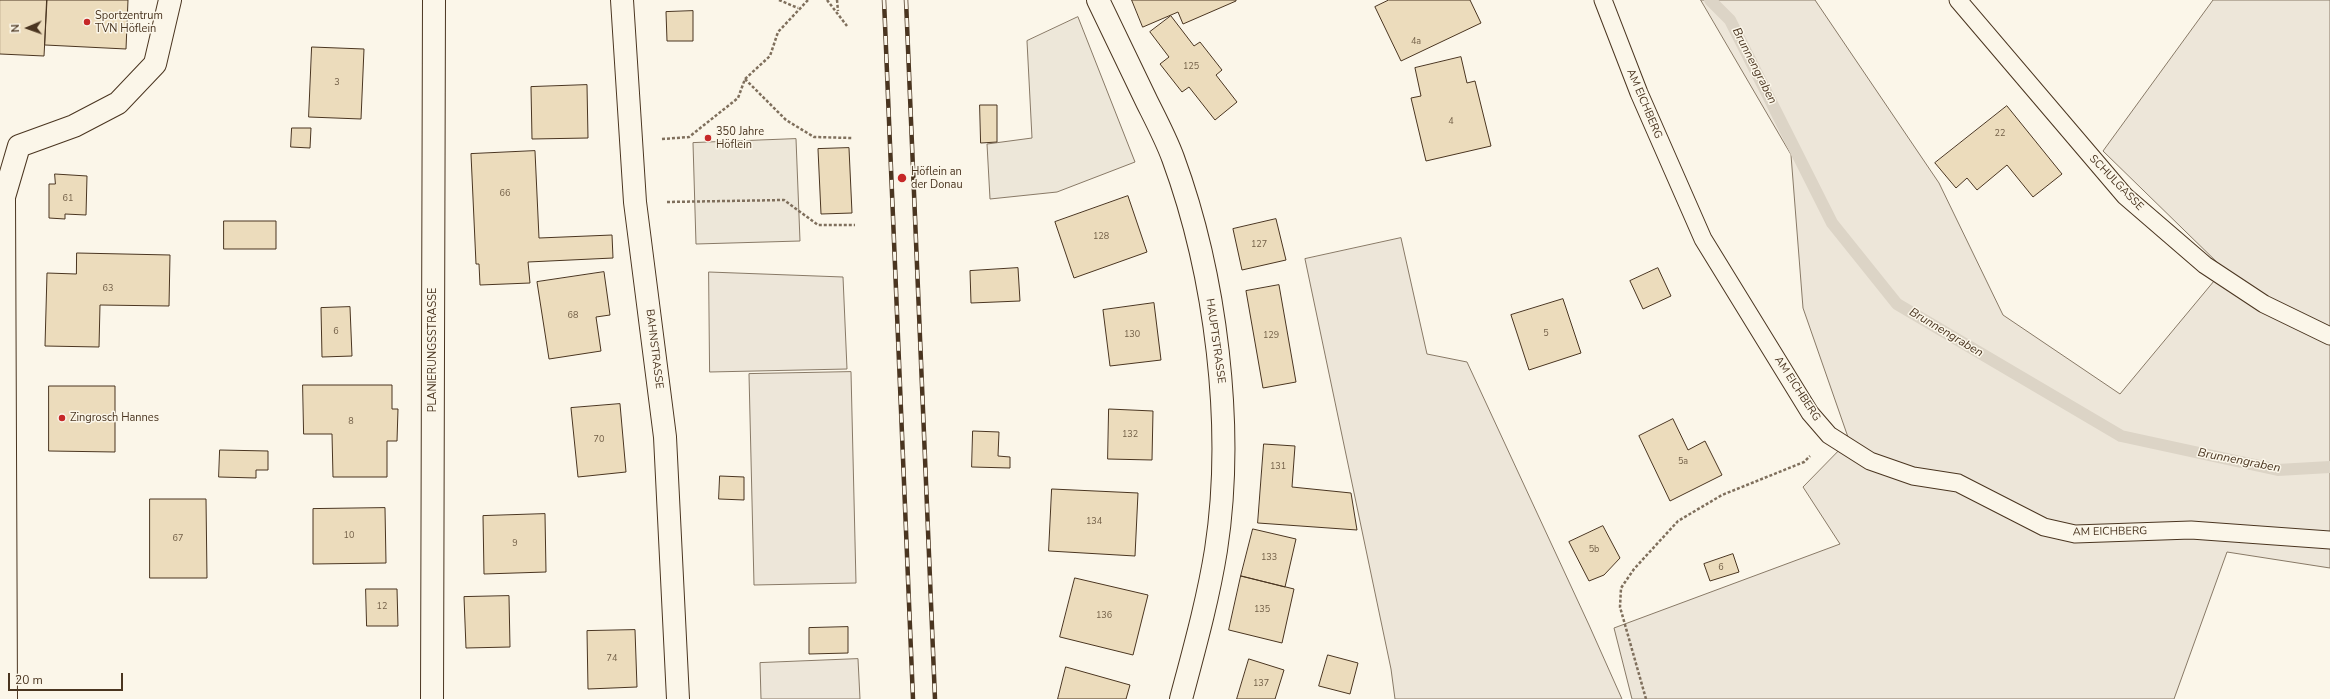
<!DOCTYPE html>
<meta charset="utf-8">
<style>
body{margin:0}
#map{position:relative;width:2330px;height:699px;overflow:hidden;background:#fbf6e9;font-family:"Nunito Sans",sans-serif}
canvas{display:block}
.north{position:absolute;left:8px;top:8px;width:40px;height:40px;-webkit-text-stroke:3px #fbf6e9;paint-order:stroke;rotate:268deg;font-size:11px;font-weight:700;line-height:16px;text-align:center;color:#4a3520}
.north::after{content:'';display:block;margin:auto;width:14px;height:18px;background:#4a3520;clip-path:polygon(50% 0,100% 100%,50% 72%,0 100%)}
.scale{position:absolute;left:8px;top:673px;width:115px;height:18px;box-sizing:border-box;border:2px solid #4a3520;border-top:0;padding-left:5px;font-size:12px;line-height:14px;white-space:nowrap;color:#4a3520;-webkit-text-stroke:3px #fbf6e9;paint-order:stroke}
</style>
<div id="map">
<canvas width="2330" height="699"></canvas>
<div class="north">N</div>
<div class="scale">20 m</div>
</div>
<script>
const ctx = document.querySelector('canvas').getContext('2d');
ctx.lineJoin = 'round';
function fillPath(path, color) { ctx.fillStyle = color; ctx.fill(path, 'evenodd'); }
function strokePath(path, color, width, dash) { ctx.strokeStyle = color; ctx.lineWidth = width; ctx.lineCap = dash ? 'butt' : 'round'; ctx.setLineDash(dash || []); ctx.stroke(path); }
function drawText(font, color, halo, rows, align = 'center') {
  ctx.font = font + ' "Nunito Sans",sans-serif'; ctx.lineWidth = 3; ctx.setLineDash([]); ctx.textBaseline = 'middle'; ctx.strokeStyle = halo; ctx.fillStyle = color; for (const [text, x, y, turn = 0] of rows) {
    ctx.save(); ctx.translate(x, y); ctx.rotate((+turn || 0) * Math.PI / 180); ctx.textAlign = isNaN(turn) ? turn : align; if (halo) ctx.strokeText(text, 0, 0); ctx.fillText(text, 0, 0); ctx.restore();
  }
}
const green = new Path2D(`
 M1701,0H1815L1939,183L2003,315L2120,394L2224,269L2103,151L2213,0H2330V568L2227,552L2174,699H1632L1614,628L1840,544L1803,487L1849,440L1803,308L1791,155Z
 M1401,238L1427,354L1467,362L1589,625L1622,699H1395L1391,669L1305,259Z
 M709,272L843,277L847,369L710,372Z
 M851,372L856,583L754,585L749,374Z
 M858,659L860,699H761L760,663Z`);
const parking = new Path2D(`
 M1078,17L1135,162L1057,192L990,199L987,144L1032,138L1027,41Z
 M796,139L800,241L696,244L693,143Z`);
const stream = new Path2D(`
 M1710,0L1730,20L1832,223L1897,304L2121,436L2278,470L2330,467`);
const building = new Path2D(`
 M0,0H47L44,56L0,54Z
 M47,0H128L126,49L45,45Z
 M1132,0H1236V1L1183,24L1178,12L1143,27Z
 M1389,0H1470L1481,23L1401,61L1375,7Z
 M693,11V41H667L666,12Z
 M1171,16L1194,46L1200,42L1222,70L1216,75L1237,102L1215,120L1189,87L1182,92L1160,64L1169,57L1150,32Z
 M312,47L364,49L361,119L309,117Z
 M1461,57L1467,83L1475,81L1491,146L1426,161L1411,98L1421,96L1415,68Z
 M587,85L588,138L532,139L531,87Z
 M980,105H997V142L981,143Z
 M2007,106L2062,174L2033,197L2007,165L1977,190L1967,178L1956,188L1935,163Z
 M292,128H311L310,148L291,147Z
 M849,148L852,213L821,214L818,149Z
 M535,151L539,238L612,235L613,258L528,262L530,283L480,285L479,264H476L471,154Z
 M55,174L87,176L86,215L65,214V219L49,218V184H55Z
 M1128,196L1147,252L1074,278L1055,222Z
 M1276,219L1286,260L1242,270L1233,229Z
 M224,221H276V249H224Z
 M77,253L170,255L169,306L100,305L99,347L45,346L47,273L76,274Z
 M1018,268L1020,301L971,303L970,271Z
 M1658,268L1671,296L1643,309L1630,281Z
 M604,272L610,315L596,317L601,351L549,359L537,282Z
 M1279,285L1296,382L1263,388L1246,291Z
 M1563,299L1581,353L1529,370L1511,315Z
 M1154,303L1161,360L1110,366L1103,310Z
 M350,307L352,356L322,357L321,308Z
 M303,385H392V409H398L397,441H387V477H333L332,434H304Z
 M49,386H115V452L49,451Z
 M620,404L626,472L578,477L571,408Z
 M1109,409L1153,411L1152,460L1108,459Z
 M1673,419L1688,450L1705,441L1722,475L1670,501L1639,436Z
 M973,431L999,432L998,456L1010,457V468L972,467Z
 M1264,444L1295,446L1292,487L1351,493L1357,530L1258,523Z
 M220,450L268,451V470H256V478L219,477Z
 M720,476L744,477V500L719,499Z
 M1052,489L1138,493L1135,556L1049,551Z
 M150,499H206L207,578H150Z
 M385,508L386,563L313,564V509Z
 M545,514L546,572L484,574L483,516Z
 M1603,526L1620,558L1604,575L1589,581L1569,542Z
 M1253,529L1296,539L1285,587L1241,576Z
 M1733,554L1739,572L1710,581L1704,564Z
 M1241,576L1294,589L1282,643L1229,630Z
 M1075,578L1148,595L1133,655L1060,637Z
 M366,589H397L398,626H367Z
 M509,596L510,647L466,648L464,597Z
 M848,627V653L809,654V628Z
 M635,630L637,687L588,689L587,631Z
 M1328,655L1358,663L1350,694L1319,686Z
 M1249,659L1284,670L1275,699H1237Z
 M1066,667L1130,685L1126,699H1058Z`);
const path = new Path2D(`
 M779,0L798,8
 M827,0L847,26
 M837,0L838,11
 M745,79L786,120L814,137L852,138
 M662,139L689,137L738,98L745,79L770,56L778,32L808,0
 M667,202L784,200L818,225H855
 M1646,699L1620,607L1621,588L1634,569L1678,521L1722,495L1804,462L1810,456`);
const lane = new Path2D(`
 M1603,0L1639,93L1703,239L1810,413L1829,435L1870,461L1913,476L1958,483L2044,527L2075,534L2191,530L2330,540
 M1958,0L2125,196L2205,265L2264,304L2330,336`);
const street = new Path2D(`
 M622,0L635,202L665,437L678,699
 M6,699L4,197L19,146L74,126L118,103L155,64L170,0
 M432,699L434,0`);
const secondary = new Path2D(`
 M1098,0C1114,34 1131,68 1147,102C1156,120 1166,139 1173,158C1216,275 1235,427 1216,550C1208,600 1194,650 1181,699`);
const rail = new Path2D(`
 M884,0L913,699
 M906,0L935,699`);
const markers = [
 [87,22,4,"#c62828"],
 [708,138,4,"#c62828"],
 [902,178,5,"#c62828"],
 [62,418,4,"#c62828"]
];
const numberNames = [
 ["4a",1416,42],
 ["125",1191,67],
 ["3",337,83],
 ["4",1451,122],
 ["22",2000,134],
 ["66",505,194],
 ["61",68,199],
 ["128",1101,237],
 ["127",1259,245],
 ["63",108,289],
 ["68",573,316],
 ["6",336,332],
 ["5",1546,334],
 ["130",1132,335],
 ["129",1271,336],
 ["8",351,422],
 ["132",1130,435],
 ["70",599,440],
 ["5a",1683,462],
 ["131",1278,467],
 ["134",1094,522],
 ["10",349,536],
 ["67",178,539],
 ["9",515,544],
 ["5b",1594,550],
 ["133",1269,558],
 ["6",1721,568],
 ["12",382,607],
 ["135",1262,610],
 ["136",1104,616],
 ["74",612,659],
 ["137",1261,684]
];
const poiNames = [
 ["Sportzentrum",95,16],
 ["TVN Höflein",95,29],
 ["350 Jahre",716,132],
 ["Höflein",716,145],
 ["Höflein an",911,172],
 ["der Donau",911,185],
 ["Zingrosch Hannes",70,418]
];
const streetNames = [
 ["AM EICHBERG",1644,104,67],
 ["SCHULGASSE",2116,183,46],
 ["HAUPTSTRASSE",1215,341,82],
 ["BAHNSTRASSE",654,349,83],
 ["PLANIERUNGSSTRASSE",433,350,-90],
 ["AM EICHBERG",1797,389,57],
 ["AM EICHBERG",2110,532,-1]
];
const waterNames = [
 ["Brunnengraben",1754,66,63],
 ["Brunnengraben",1946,333,31],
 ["Brunnengraben",2239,461,11]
];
fillPath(green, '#ede6d9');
strokePath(green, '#887966', 1);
fillPath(parking, '#ede7d9');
strokePath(parking, '#887966', 1);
strokePath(stream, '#dcd4c6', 12);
fillPath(building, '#ecdcbc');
strokePath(building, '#4a3520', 1);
strokePath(lane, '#4a3520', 19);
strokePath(street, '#4a3520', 24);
strokePath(secondary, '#4a3520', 24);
strokePath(path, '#7f6f5c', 2.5, [3, 2]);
strokePath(lane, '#fbf6e9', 17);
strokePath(street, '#fbf6e9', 22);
strokePath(secondary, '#fbf6e9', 22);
strokePath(rail, '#4a3520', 4.5);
strokePath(rail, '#fbf6e9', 3, [9]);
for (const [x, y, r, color] of markers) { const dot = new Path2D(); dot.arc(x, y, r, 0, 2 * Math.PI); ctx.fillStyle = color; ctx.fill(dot); strokePath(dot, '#fbf6e9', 1.5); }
drawText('9px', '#725f47', null, numberNames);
drawText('11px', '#4a3520', '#fbf6e9', poiNames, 'left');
drawText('11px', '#4a3520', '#fbf6e9', streetNames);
drawText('italic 12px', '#4a3520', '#fbf6e9', waterNames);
</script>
